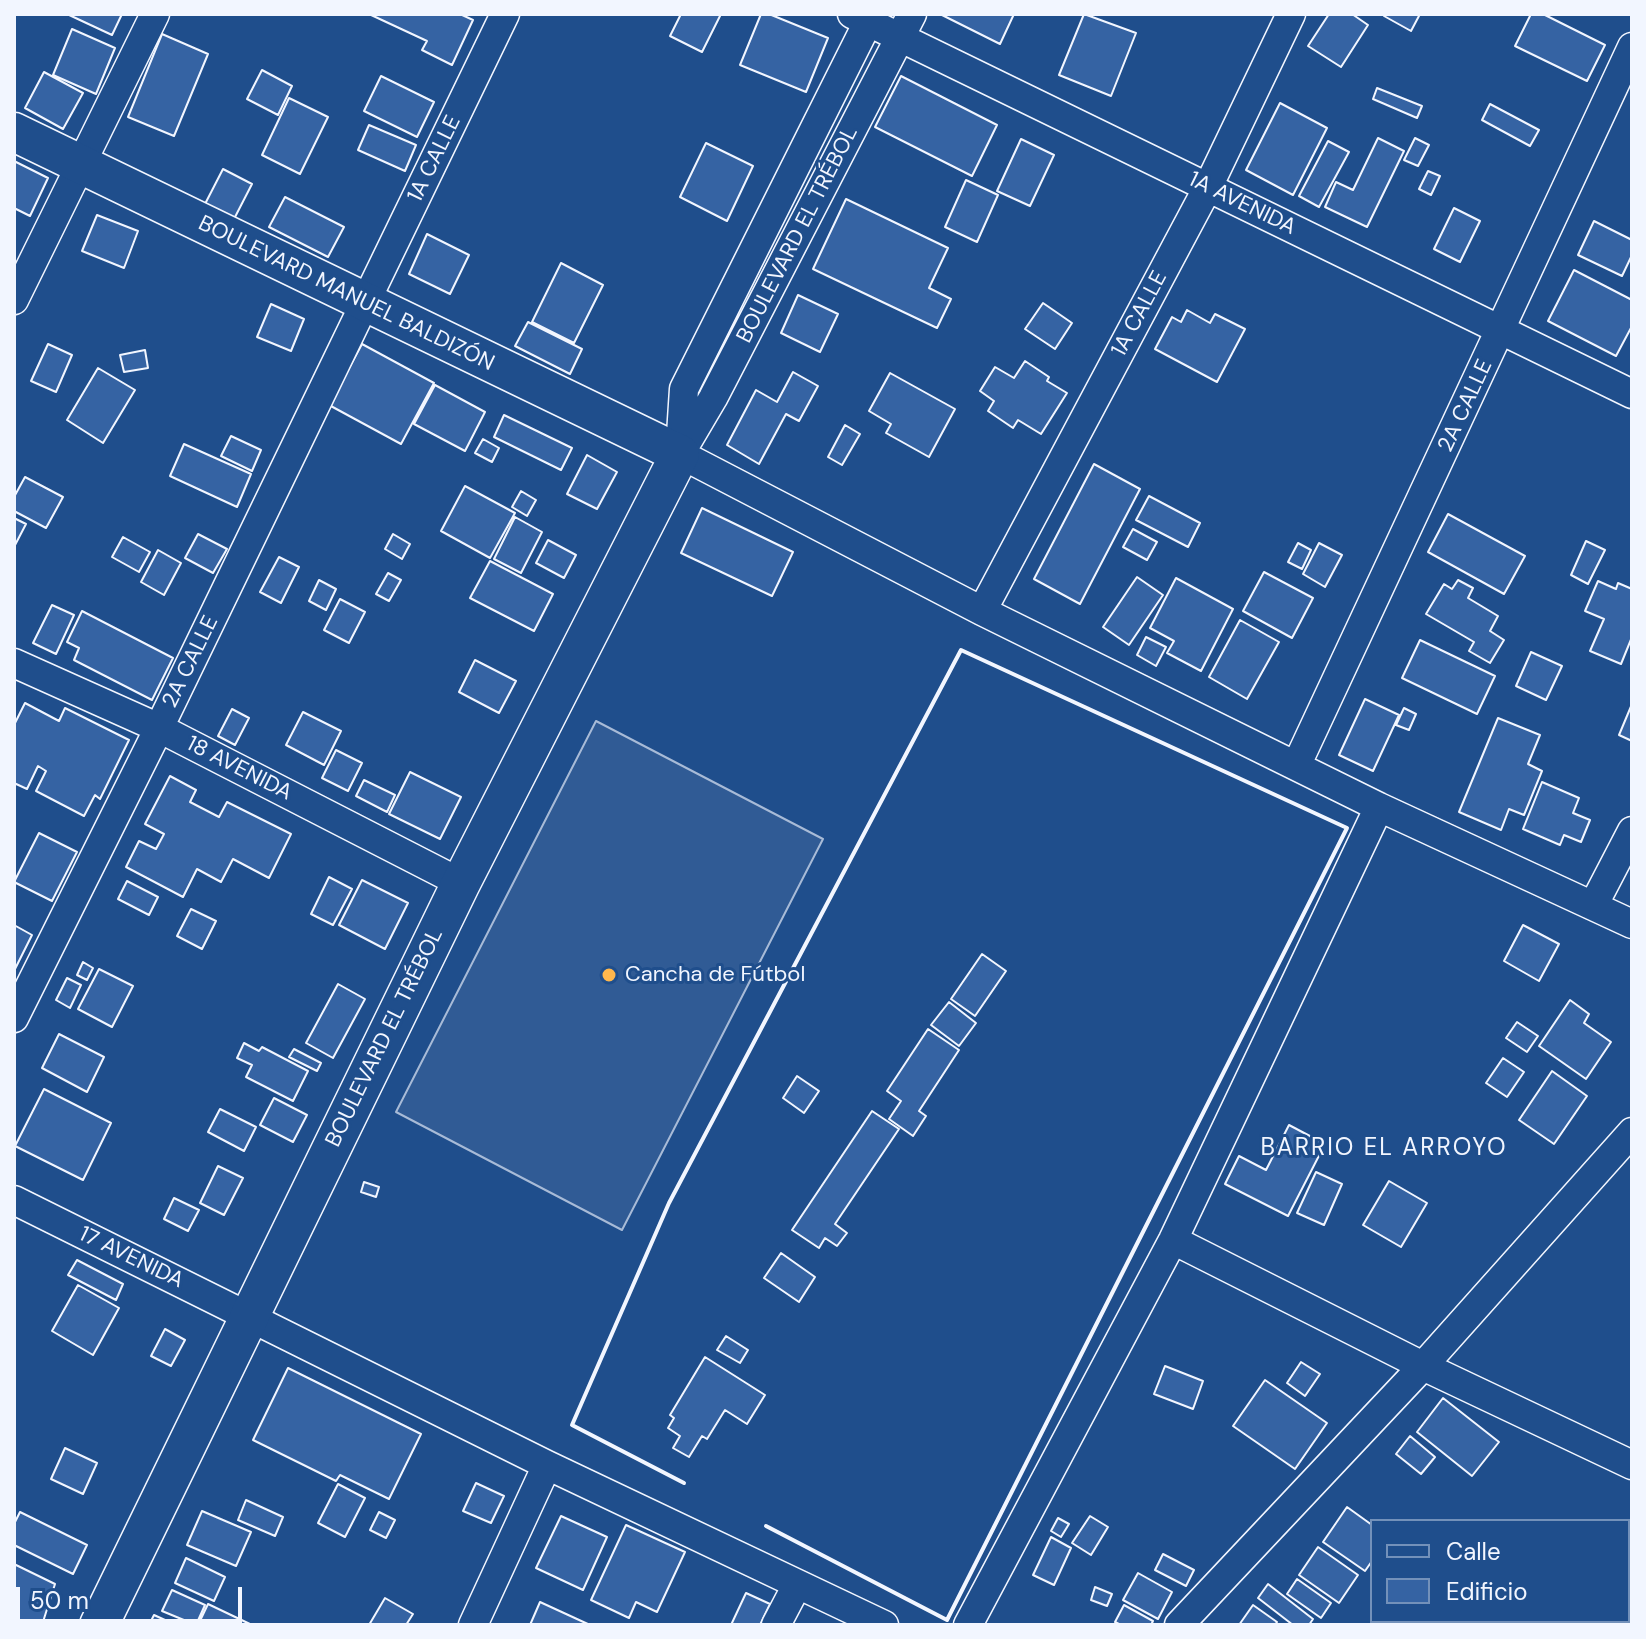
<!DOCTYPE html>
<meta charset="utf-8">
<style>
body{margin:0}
#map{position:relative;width:1646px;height:1639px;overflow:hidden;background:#1f4e8c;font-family:"DM Sans",sans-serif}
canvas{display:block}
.frame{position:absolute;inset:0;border:16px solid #f2f6ff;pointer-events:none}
.legend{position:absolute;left:1370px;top:1519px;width:260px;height:104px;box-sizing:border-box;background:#1f4e8c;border:2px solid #7391ba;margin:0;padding:10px 14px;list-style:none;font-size:24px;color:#f2f6ff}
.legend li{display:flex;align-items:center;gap:16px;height:40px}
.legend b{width:40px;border:2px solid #7391ba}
.scale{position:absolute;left:16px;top:1587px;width:226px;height:36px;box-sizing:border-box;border:4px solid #f2f6ff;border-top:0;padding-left:10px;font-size:24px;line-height:28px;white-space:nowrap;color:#f2f6ff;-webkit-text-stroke:6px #1f4e8c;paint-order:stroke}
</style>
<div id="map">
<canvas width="1646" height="1639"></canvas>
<div class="frame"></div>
<ul class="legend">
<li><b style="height:10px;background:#1f4e8c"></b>Calle</li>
<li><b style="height:22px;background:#3563a3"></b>Edificio</li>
</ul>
<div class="scale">50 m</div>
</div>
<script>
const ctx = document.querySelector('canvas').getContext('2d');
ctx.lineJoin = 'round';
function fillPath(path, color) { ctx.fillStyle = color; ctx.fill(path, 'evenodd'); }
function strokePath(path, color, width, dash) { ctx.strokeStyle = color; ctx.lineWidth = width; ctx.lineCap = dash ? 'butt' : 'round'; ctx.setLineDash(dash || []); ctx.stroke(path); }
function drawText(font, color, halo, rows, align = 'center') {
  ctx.font = font + ' "DM Sans",sans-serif'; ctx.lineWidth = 6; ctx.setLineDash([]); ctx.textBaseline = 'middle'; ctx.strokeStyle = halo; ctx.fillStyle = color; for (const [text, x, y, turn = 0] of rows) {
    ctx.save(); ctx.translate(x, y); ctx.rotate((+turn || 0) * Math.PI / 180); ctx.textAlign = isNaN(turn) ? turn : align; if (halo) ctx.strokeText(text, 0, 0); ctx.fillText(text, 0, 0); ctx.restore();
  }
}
const built = new Path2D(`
 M596,721L823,839L622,1230L396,1112Z`);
const building = new Path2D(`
 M67,14H122L112,35Z
 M369,14H460L473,20L452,65L422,50L427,41Z
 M681,14H721L702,52L670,36Z
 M761,14H769L828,38L806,92L740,65Z
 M940,14H1014L1000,44Z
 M1084,14L1136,33L1111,96L1059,75Z
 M1329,14H1352L1368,25L1341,67L1308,46Z
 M1385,14H1420L1411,31L1384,16Z
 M1531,14H1543L1605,45L1587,81L1515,46Z
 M72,29L115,48L96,94L53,75Z
 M162,34L208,54L174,136L128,117Z
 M262,70L292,86L278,115L247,99Z
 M44,72L83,93L63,129L25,108Z
 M381,76L434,102L417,137L364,111Z
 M901,76L997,125L972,176L875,127Z
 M1377,88L1422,106L1417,118L1373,99Z
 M289,98L328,117L300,174L262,155Z
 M1280,103L1327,128L1293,195L1246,170Z
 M1490,104L1539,130L1530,146L1482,120Z
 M369,125L416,145L405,171L358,150Z
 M1378,138L1404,151L1367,227L1325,207L1336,182L1353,190Z
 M1415,138L1429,145L1418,166L1404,160Z
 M1021,139L1054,155L1030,206L997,191Z
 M1328,141L1349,152L1319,207L1299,196Z
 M706,143L753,166L727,221L680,197Z
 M14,161L48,178L30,216L14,208Z
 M223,169L252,184L234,219L205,204Z
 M1428,171L1440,176L1431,195L1419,189Z
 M966,180L998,195L977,242L945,227Z
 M285,197L344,227L328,257L269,227Z
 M846,199L948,248L929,288L951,299L937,328L813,269Z
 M1454,208L1480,221L1460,262L1434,249Z
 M97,215L138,231L124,268L82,251Z
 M1594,221L1632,240V255L1622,276L1578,255Z
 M427,234L469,255L450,294L409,274Z
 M561,263L603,285L574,343L532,322Z
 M1574,270L1632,300V326L1616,356L1548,321Z
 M798,295L838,314L820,352L781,333Z
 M1043,303L1072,323L1055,349L1025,329Z
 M271,304L304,319L291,351L257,337Z
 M1187,310L1210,323L1215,314L1245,329L1217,382L1155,349L1172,317L1181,322Z
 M528,322L582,349L570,374L515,346Z
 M48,344L72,355L56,392L31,381Z
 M362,344L434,383L401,444L329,405Z
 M145,350L148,368L124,372L120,355Z
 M1025,361L1049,377L1047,381L1067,393L1041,434L1018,420L1013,428L988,411L994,401L980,391L995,367L1014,378Z
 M98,368L135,390L103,443L67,420Z
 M793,372L818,386L799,421L786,414L759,464L727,445L756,390L777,402Z
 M890,373L955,409L929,457L886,433L891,424L869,411Z
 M435,385L485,412L465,451L414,424Z
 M504,415L572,448L561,470L494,437Z
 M845,425L860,434L842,465L828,457Z
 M231,436L261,450L252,471L221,456Z
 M483,439L499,448L492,462L475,453Z
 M184,444L251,474L237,507L170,476Z
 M587,455L617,472L597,509L567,494Z
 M1094,464L1140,489L1080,604L1034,579Z
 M25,477L63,497L46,528L14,511V497Z
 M465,486L515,513L490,558L441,531Z
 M521,491L536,500L527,516L512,507Z
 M1149,496L1200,523L1188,547L1136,520Z
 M702,508L793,552L772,596L681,553Z
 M1448,514L1525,556L1504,594L1428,552Z
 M515,517L542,532L521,573L494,559Z
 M14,518L26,524L14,547Z
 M1133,529L1157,542L1147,560L1123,547Z
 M198,534L227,549L213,573L185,558Z
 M393,534L410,544L402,559L385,549Z
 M123,537L150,552L139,572L112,557Z
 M548,540L576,555L564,578L536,563Z
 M1586,541L1605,550L1588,584L1571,575Z
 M1298,543L1311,550L1302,569L1288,562Z
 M1319,543L1342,555L1325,587L1303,574Z
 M158,550L181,563L164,595L141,582Z
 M279,557L299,567L281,603L260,592Z
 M490,561L553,594L534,631L470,598Z
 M1264,572L1313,598L1292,638L1243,611Z
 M388,573L401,580L389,601L376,594Z
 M1137,577L1163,595L1129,645L1103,627Z
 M1176,578L1233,609L1201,671L1167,653L1174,641L1150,628Z
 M319,580L336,589L326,610L309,601Z
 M1458,580L1473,588L1468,598L1498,616L1490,631L1504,640L1490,663L1469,651L1474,642L1426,614L1444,584L1452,589Z
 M1598,581L1616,589L1618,583L1632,589V637L1621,664L1590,651L1604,619L1585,611Z
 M340,599L365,612L349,643L324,630Z
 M52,605L74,615L56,654L33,643Z
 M82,611L173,658L152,700L74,660L79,648L67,642Z
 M1240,620L1279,642L1247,699L1209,677Z
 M1146,637L1166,647L1156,666L1137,655Z
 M1420,640L1495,676L1477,714L1402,678Z
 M1531,652L1562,666L1546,700L1516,686Z
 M475,660L516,681L499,713L459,692Z
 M1365,699L1399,715L1373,771L1339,755Z
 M25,703L59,721L65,708L129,740L100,799L95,795L84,816L36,791L46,771L38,766L27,789L14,783V725Z
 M1632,704V741L1619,735Z
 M1404,708L1416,714L1409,730L1396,725Z
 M232,709L249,718L235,745L218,736Z
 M303,712L341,731L324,765L286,745Z
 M1498,718L1540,735L1528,764L1542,771L1524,815L1509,809L1501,830L1459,812Z
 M336,750L362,763L348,791L322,778Z
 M410,772L461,797L440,839L389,814Z
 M170,776L196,790L190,802L219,817L227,802L291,834L269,878L233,859L221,882L197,869L183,897L126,867L139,841L156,849L164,834L145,824Z
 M364,780L395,795L387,812L356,796Z
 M1542,782L1579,798L1573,813L1590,820L1581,842L1564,835L1560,845L1523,829Z
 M39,833L77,852L52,901L14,882Z
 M329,877L352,889L333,925L311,914Z
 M362,880L408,903L385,949L339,925Z
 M127,881L158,897L149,915L118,899Z
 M191,909L216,921L202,949L177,936Z
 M14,925L32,935L14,971Z
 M1523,925L1559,944L1539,981L1504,961Z
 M982,954L1006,971L975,1016L951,999Z
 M83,962L93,968L87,980L77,975Z
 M99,969L133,986L112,1027L78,1009Z
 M67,978L81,985L70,1008L56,1000Z
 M338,984L365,999L333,1058L306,1043Z
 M1570,1000L1589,1014L1584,1023L1611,1042L1586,1079L1539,1046Z
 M949,1002L976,1023L959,1046L931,1025Z
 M1517,1022L1538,1036L1527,1052L1506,1038Z
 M928,1029L959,1050L919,1111L926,1116L913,1136L889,1119L901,1101L887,1091Z
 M59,1034L104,1057L87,1092L42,1068Z
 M244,1043L259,1051L262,1047L308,1071L293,1101L246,1077L252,1065L237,1058Z
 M294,1049L321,1063L317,1071L289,1057Z
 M1503,1058L1524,1072L1507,1097L1486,1083Z
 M1552,1071L1587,1096L1554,1144L1519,1120Z
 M797,1076L819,1091L804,1113L783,1098Z
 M44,1089L111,1123L83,1180L15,1146Z
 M274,1098L307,1115L293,1142L260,1125Z
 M220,1109L256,1127L244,1151L208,1132Z
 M872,1111L899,1129L835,1224L847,1233L837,1246L825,1238L819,1248L792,1230Z
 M1289,1125L1325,1144L1288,1216L1225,1184L1239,1156L1266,1170Z
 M218,1166L243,1178L224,1215L200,1203Z
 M1316,1172L1342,1184L1324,1225L1297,1213Z
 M1389,1181L1427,1203L1401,1247L1363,1225Z
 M364,1182L379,1187L376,1197L361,1192Z
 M174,1198L199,1210L188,1231L164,1219Z
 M781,1253L815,1277L799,1302L764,1278Z
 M77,1260L123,1284L116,1300L68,1275Z
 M78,1285L119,1308L93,1355L52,1331Z
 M165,1329L185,1340L171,1366L151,1356Z
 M726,1336L748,1350L740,1363L717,1350Z
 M705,1357L765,1395L747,1424L725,1410L707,1439L702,1436L689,1457L673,1448L680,1436L668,1428L674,1418L670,1415Z
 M1301,1362L1320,1374L1305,1396L1287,1383Z
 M1165,1366L1203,1381L1193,1409L1154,1394Z
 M288,1368L421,1434L389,1499L340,1475L336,1481L253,1440Z
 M1265,1380L1327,1423L1295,1469L1233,1426Z
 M1443,1398L1499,1442L1472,1476L1417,1432Z
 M1410,1436L1435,1457L1421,1474L1396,1454Z
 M65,1448L97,1463L83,1494L51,1479Z
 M476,1483L504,1496L491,1523L463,1511Z
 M338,1484L365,1498L345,1537L318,1523Z
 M246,1500L283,1517L275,1536L238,1520Z
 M1347,1507L1372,1525V1561L1365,1571L1323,1542Z
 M202,1511L251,1532L236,1566L187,1545Z
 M20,1512L87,1545L73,1574L14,1545V1524Z
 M379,1512L395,1520L386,1538L370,1530Z
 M561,1516L607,1537L583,1590L536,1568Z
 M1090,1516L1108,1527L1091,1555L1072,1543Z
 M1058,1518L1069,1524L1061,1537L1051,1531Z
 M626,1525L685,1552L657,1612L636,1602L629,1618L591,1600Z
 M1051,1537L1071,1548L1054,1585L1033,1575Z
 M1318,1547L1358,1575L1339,1603L1299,1575Z
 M1163,1554L1194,1570L1186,1586L1155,1570Z
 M186,1558L225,1577L214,1601L175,1583Z
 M14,1564L55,1584L42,1625H14Z
 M1138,1573L1172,1592L1158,1619L1123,1600Z
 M1297,1579L1331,1603L1321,1618L1287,1594Z
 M1268,1584L1313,1619L1309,1625H1293L1258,1598Z
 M1095,1587L1112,1594L1107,1606L1091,1600Z
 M172,1590L205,1605L196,1625L162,1611Z
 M746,1593L770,1604L760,1625H731Z
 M385,1598L413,1614L406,1625H369Z
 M540,1602L590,1625H530Z
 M208,1604L252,1625H198Z
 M1124,1605L1153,1621L1151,1625H1121L1115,1622Z
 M1253,1605L1277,1622L1275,1625H1239Z
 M154,1615L176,1625H149Z`);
const street = new Path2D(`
 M852,14L1632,394
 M14,300L155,14
 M680,450L684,389L872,14
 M680,454L982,611L1379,807L1632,924
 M680,454L713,398L912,14
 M982,611L1208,187L1291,14
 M14,663L159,728L461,883
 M1297,764L1632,47
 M1593,906L1632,831
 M14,1018L159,728L505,14
 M14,1200L547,1465L884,1625
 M1173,1240L1423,1366L1632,1465
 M473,1625L547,1465
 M776,1625L797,1585
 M968,1625L1173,1240L1379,807
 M1179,1625L1423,1366L1632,1132`);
const secondary = new Path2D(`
 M14,132L680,454L461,883L99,1625`);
const wall = new Path2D(`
 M684,1483L572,1425L669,1203L961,650L1347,828L947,1620L766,1526`);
const markers = [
 [609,975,8,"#ffb74d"]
];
const streetNames = [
 ["1A CALLE",435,159,-64],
 ["1A AVENIDA",1242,204,26],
 ["BOULEVARD EL TRÉBOL",798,235,-63],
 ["BOULEVARD MANUEL BALDIZÓN",346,294,26],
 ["1A CALLE",1140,314,-62],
 ["2A CALLE",1466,406,-65],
 ["2A CALLE",191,662,-64],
 ["18 AVENIDA",239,769,27],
 ["BOULEVARD EL TRÉBOL",385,1038,-64],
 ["17 AVENIDA",131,1258,26]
];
const poiNames = [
 ["Cancha de Fútbol",625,975]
];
const neighbourhoodNames = [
 ["BARRIO EL ARROYO",1384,1149]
];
fillPath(built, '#305b95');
strokePath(built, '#a8bbd7', 2);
fillPath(building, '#3563a3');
strokePath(building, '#f2f6ff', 2);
strokePath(street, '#f2f6ff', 31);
strokePath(secondary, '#f2f6ff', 41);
strokePath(street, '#1f4e8c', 28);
strokePath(secondary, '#1f4e8c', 38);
strokePath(wall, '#f2f6ff', 4);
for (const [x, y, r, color] of markers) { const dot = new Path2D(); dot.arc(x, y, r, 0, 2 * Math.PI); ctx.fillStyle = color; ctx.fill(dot); strokePath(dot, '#1f4e8c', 3); }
drawText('22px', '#f2f6ff', '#1f4e8c', streetNames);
drawText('22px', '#f2f6ff', '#1f4e8c', poiNames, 'left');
ctx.letterSpacing = '2px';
drawText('24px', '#f2f6ff', '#1f4e8c', neighbourhoodNames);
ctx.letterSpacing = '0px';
</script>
